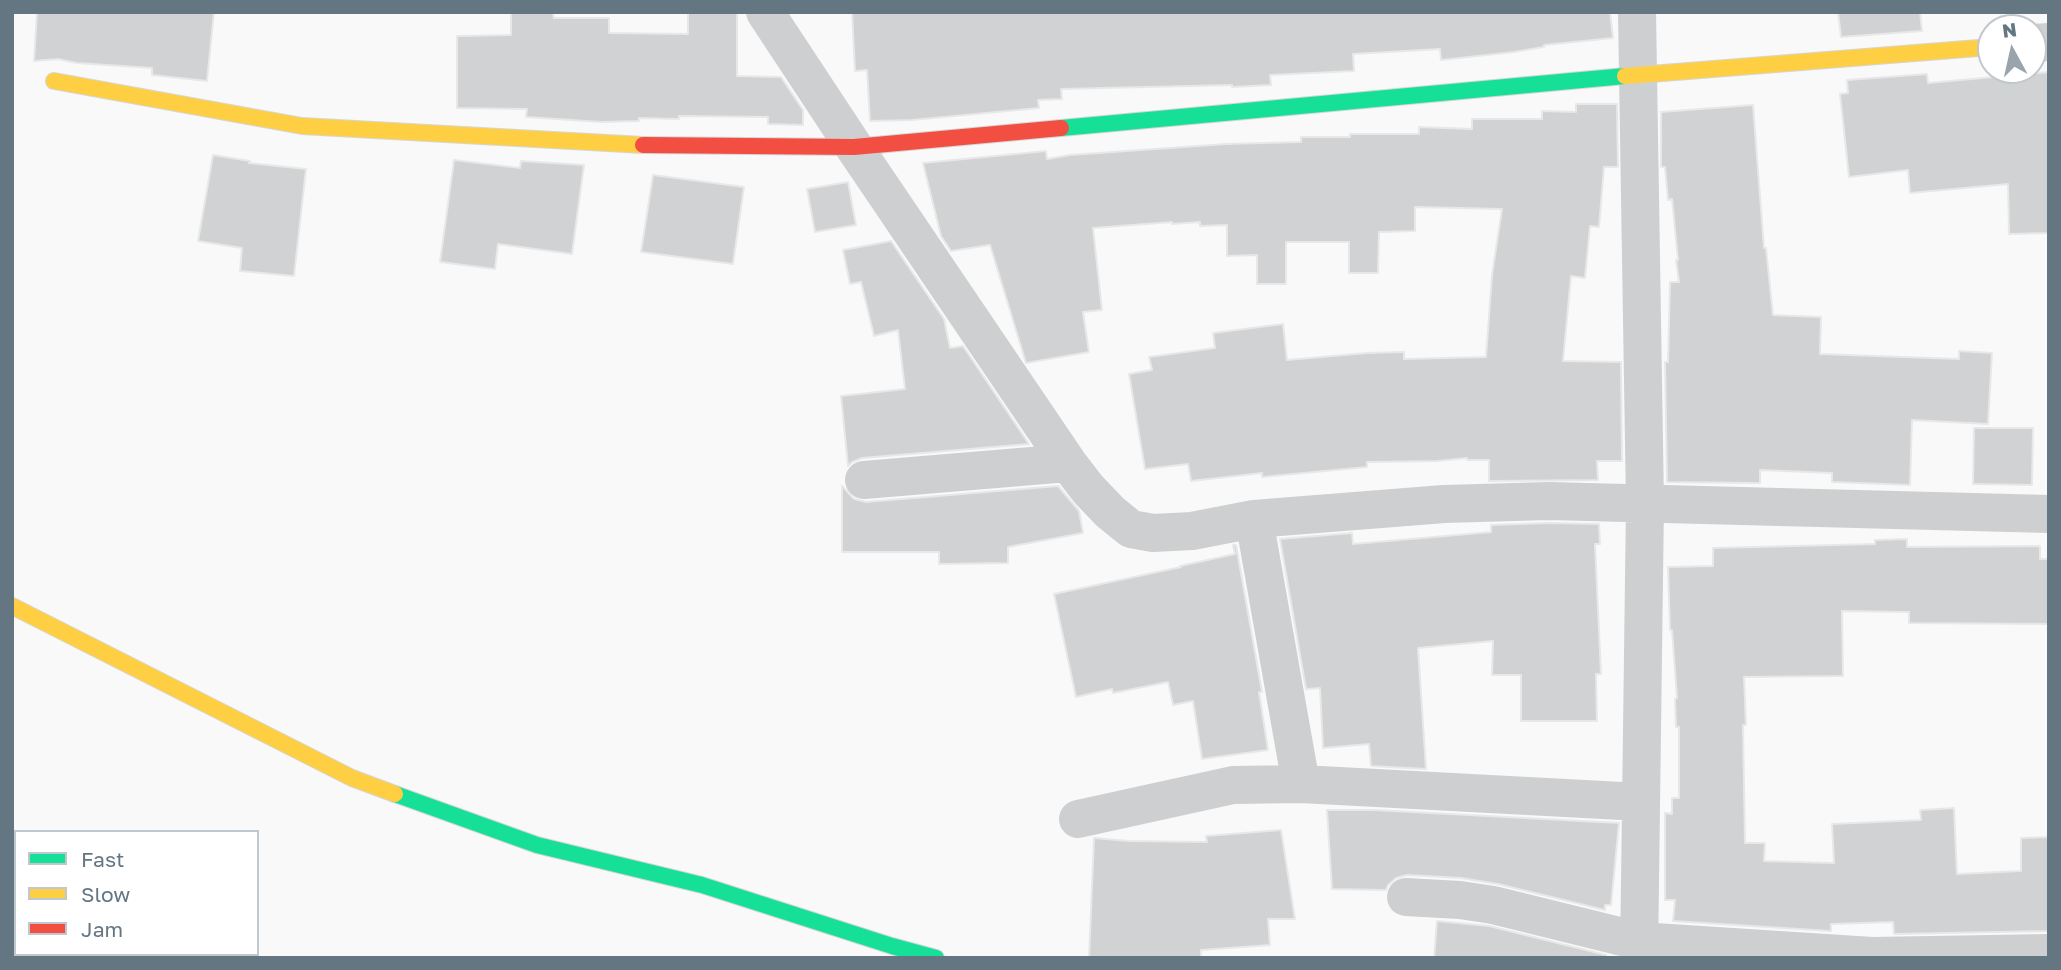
<!DOCTYPE html>
<style>
body{margin:0}
#map{position:relative;width:2061px;height:970px;overflow:hidden;background:#f9f9f9;font-family:"Golos Text",sans-serif}
canvas{display:block}
.frame{position:absolute;inset:0;border:14px solid #657683;pointer-events:none}
.legend{position:absolute;left:14px;top:830px;width:245px;height:126px;box-sizing:border-box;background:#fff;border:2px solid #c1c8cd;margin:0;padding:9px 12px;list-style:none;font-size:21px;color:#657683}
.legend li{display:flex;align-items:center;gap:14px;height:35px}
.legend b{width:35px;border:2px solid #c1c8cd}
.north{position:absolute;left:1977px;top:14px;width:70px;height:70px;box-sizing:border-box;background:#fff;border:2px solid #c1c8cd;border-radius:50%;rotate:352deg;font-size:19px;font-weight:700;line-height:28px;text-align:center;color:#657683}
.north::after{content:'';display:block;margin:auto;width:24px;height:32px;background:#99a4ac;clip-path:polygon(50% 0,100% 100%,50% 72%,0 100%)}
</style>
<div id="map">
<canvas width="2061" height="970"></canvas>
<div class="frame"></div>
<ul class="legend">
<li><b style="height:9px;background:#16e098"></b>Fast</li>
<li><b style="height:9px;background:#ffcf43"></b>Slow</li>
<li><b style="height:9px;background:#f24e42"></b>Jam</li>
</ul>
<div class="north">N</div>
</div>
<script>
const ctx = document.querySelector('canvas').getContext('2d');
ctx.lineJoin = 'round';
function fillPath(path, color) { ctx.fillStyle = color; ctx.fill(path, 'evenodd'); }
function strokePath(path, color, width, dash) { ctx.strokeStyle = color; ctx.lineWidth = width; ctx.lineCap = dash ? 'butt' : 'round'; ctx.setLineDash(dash || []); ctx.stroke(path); }
const building = new Path2D(`
 M37,12H214L207,81L152,75V68L77,63L58,59L34,61Z
 M511,12H553L554,18H609V33L688,34V12H737V76L781,77L803,110V125L768,124V117L679,116V119L639,118V121L601,122L526,117L527,109L457,108V36L511,35Z
 M852,12H1610L1613,38L1544,45V47L1514,52L1441,60L1440,49L1353,54L1354,71L1270,75L1271,85L1232,87V85L1061,89L1062,99L1038,100L1039,108L912,120L870,121L867,70L855,71Z
 M1838,12H1920L1922,31L1841,37Z
 M2049,72V233L2009,234L2008,184L1910,193L1908,170L1849,177L1840,94L1848,93L1847,80L1927,74L1928,83Z
 M1576,104H1617L1618,167H1604L1599,227L1590,226L1585,278L1571,276L1563,361L1621,362L1622,461H1597L1598,480L1489,481V460H1467V458L1438,461L1367,462V467L1262,477V473L1191,481L1188,464L1145,469L1129,374L1152,370L1149,357L1215,348L1213,333L1283,324L1287,360L1367,353L1404,352V359L1486,357L1492,275L1502,209L1415,207V231L1379,232L1378,273H1349V242H1286V284H1257V255L1227,256V225L1200,226V222L1172,224V222L1093,228L1102,310L1083,312L1089,352L1026,363L990,245L951,251L941,236L923,163L1046,151L1047,159L1070,155L1226,144L1301,142V137H1350V134H1419V127L1472,129V119H1542V111L1576,112Z
 M1753,105L1764,248H1766L1773,315L1821,317L1820,354L1959,359V351L1992,353L1988,424L1912,420L1910,485L1832,482V473L1760,470V483L1667,482L1665,362H1668L1670,282H1679L1676,260H1678L1672,199L1668,200L1665,167H1661V112Z
 M213,155L250,161L249,163L306,169L294,276L240,271L242,248L198,241Z
 M454,160L520,168L521,161L584,165L572,254L498,244L495,269L440,262Z
 M653,175L744,187L733,264L641,252Z
 M848,182L856,225L815,232L807,189Z
 M891,241L944,319L950,348L963,346L1029,444L862,458L852,462L848,466L841,396L905,389L898,330L874,336L861,282L850,284L843,250Z
 M1974,428H2033L2032,485L1973,484Z
 M842,486L854,499L866,502L1058,486L1079,511L1083,533L1008,547V563L939,564V552H842Z
 M1549,523L1599,524L1600,544H1595L1601,674H1596L1597,721H1521V675H1492L1493,641L1418,648L1426,769L1371,766L1369,744L1323,748L1320,688L1306,689L1280,539L1352,533L1353,544L1491,532V525Z
 M1907,539V547L2040,546V559H2049V624L1909,623V612L1842,611L1843,676L1744,677L1746,725H1743L1745,843H1765L1764,861L1834,863L1832,824L1921,820L1920,810L1954,808L1957,874L2021,871V838L2049,837V931L1894,934L1893,922L1831,924V931L1673,921L1675,900H1665V813L1672,814V798H1679V727H1676L1675,699L1677,698L1672,630H1670L1668,567L1713,566V548L1875,544V540Z
 M1233,545H1236L1262,692H1259L1268,750L1202,759L1193,701L1173,705L1168,682L1113,693L1112,689L1076,697L1054,594L1181,567L1180,566L1235,554Z
 M1327,810H1374L1619,823L1611,905H1605V910L1498,884L1461,878L1407,875L1396,878L1388,885L1386,890L1332,889Z
 M1281,830L1295,919H1268L1270,945L1201,950V958H1089L1094,838L1129,841L1207,842L1206,836Z
 M1437,921L1489,926L1606,955V958H1434Z`);
const street = new Path2D(`
 M765,12L854,147L1068,463L1088,489L1110,512L1131,529L1153,533L1192,531L1254,519L1444,504L1549,501L2049,514
 M1637,12L1645,503L1639,958
 M2033,43L2049,42
 M864,480L1068,463
 M1254,519L1301,784
 M1078,819L1233,785L1301,784L1641,802
 M1406,897L1460,900L1493,905L1639,941L1872,956L2049,953`);
const fast = new Path2D(`
 M1061,128L1625,76
 M395,794L537,845L702,885L892,946L936,958`);
const slow = new Path2D(`
 M1625,76L1991,47
 M54,81L302,126L643,145
 M12,606L352,778L395,794`);
const jam = new Path2D(`
 M643,145L854,147L1061,128`);
fillPath(building, '#d0d2d3');
strokePath(building, '#e8e8e8', 2);
strokePath(fast, '#d5d6d7', 18);
strokePath(slow, '#d5d6d7', 18);
strokePath(jam, '#d5d6d7', 18);
strokePath(street, '#cecfd0', 38);
strokePath(fast, '#16e098', 16);
strokePath(slow, '#ffcf43', 16);
strokePath(jam, '#f24e42', 16);
</script>
